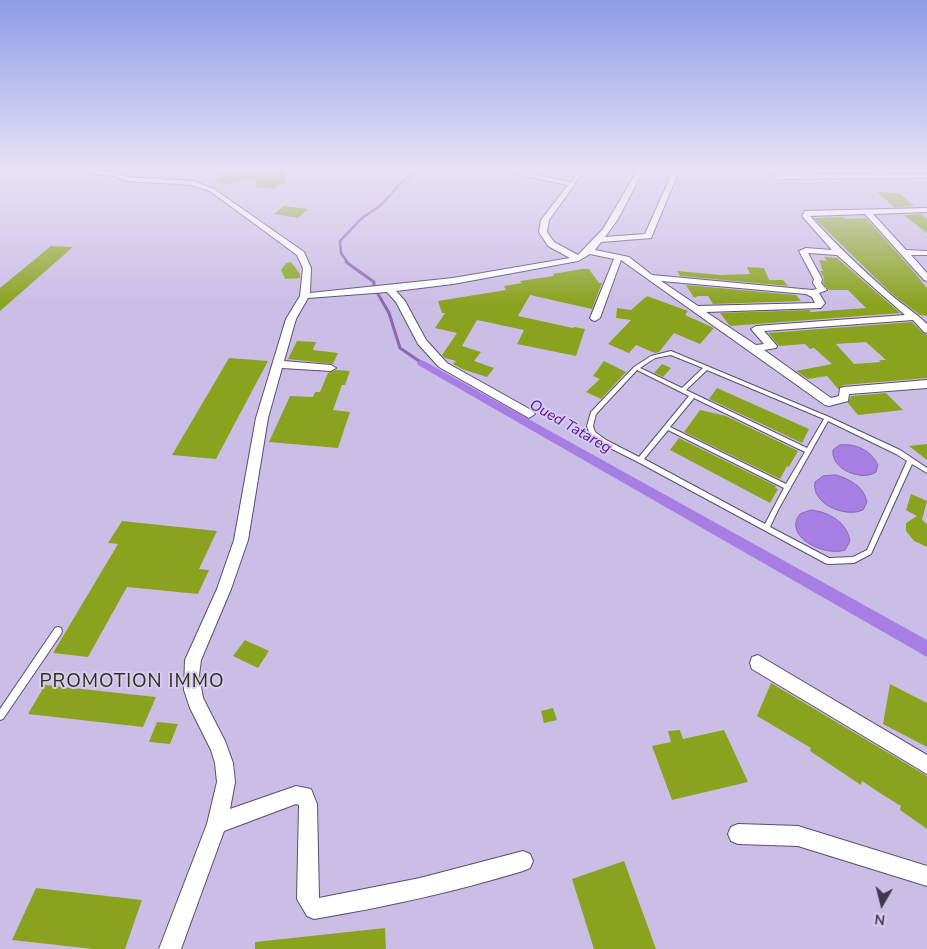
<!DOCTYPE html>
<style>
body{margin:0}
#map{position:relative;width:927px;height:949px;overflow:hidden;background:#cbbee6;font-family:"Nunito Sans",sans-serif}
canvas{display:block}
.north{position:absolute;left:857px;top:879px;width:50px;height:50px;-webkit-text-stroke:4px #d8cbf3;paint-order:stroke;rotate:188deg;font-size:14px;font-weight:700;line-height:20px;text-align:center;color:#3e3949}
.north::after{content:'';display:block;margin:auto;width:18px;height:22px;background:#3e3949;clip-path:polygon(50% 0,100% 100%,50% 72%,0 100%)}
</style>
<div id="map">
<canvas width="927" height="949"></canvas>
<div class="north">N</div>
</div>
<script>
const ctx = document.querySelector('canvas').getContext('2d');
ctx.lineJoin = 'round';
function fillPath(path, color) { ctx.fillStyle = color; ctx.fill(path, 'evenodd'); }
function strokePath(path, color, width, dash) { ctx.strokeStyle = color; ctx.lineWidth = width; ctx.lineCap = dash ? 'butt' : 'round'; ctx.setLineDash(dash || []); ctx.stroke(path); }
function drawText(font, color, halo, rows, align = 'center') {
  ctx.font = font + ' "Nunito Sans",sans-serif'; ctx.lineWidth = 4; ctx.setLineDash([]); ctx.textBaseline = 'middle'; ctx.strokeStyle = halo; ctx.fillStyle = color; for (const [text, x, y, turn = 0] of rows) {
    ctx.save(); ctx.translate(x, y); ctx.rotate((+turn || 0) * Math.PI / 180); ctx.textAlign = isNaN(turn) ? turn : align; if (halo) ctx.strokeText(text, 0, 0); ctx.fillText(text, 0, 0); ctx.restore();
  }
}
const water = new Path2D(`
 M840,445C855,443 871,450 878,465L876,472C862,482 830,469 833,450Z
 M836,475C849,479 864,486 867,502L863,510C845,518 811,504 815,482L823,476Z
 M811,510C829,512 847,522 850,541L845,550C824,557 782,536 800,514Z`);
const streamFar1 = new Path2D(`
 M348,263L341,253L340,241L362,218L380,206L401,183L419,171`);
const stream = new Path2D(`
 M346,262L374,282V287L389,313L400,348L422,363`);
const canal = new Path2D(`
 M422,360L927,640V657L418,365L417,363L418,361Z`);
const building = new Path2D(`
 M220,171H285L286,185H277L274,189L255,187L256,181L240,180L227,185L215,181L219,177Z
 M877,192L899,193L914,206L894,207Z
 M284,206L308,209L298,218L274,214Z
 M922,214L927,219V233L904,215Z
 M843,217L845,219L866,218L909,266L927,288V316L920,315L892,294L814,218Z
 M51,246L73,247L0,311V288Z
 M824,257L837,258L900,313L730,326L720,313L809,310L811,312L866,308L848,290H829L823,283L824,278L820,271H823L819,260L827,261Z
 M291,262L300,274V278L285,279L281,270L286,263Z
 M747,267L764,268L769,280H783L788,286L680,276L677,271L720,275L750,274Z
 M582,269H589L599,283H602L592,309L530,295L518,316L573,328L574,327L585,329L576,356L517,344L524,330L477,320L462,346L481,352L474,361L494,368L487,377L462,369L453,364L456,361L445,358L442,355L457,333L435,328L445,313H442L438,301L506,290L504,286L522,283L520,281L554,276L553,274Z
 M686,285L796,295L801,301L713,304L708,296H698L694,298Z
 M647,296L688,311L685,315L714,328L700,344L674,333L659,352L655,353L636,345L629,353L608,344L631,320L616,318L617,308L631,310Z
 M912,322L923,333L927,335V378L844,385L838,389L827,376L808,379L796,371L832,364L814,348L810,349L805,344L779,346L768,333ZM866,342L886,360H879L881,362L854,364L836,344Z
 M297,341L316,342L313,350L338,353L333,364L288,359Z
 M229,358L268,361L216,459L172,455Z
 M604,361L626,372L601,399L586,392L600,379L593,376Z
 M662,364L671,368L663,377L654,373Z
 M336,370L350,371L345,385H342L333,410L350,412L338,448L269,442L290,396L313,397L315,392H320L328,373Z
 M717,388L809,429L802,443L709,399Z
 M886,393L903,410L858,415L848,403L851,396Z
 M700,410L726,416L798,451L789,467L787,466L780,479L684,432Z
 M679,438L776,486L775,488L778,489L770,503L670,450Z
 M927,444V460L909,446Z
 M911,494L927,501L922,520L927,524V547L914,541L906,531V523L917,516L906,510Z
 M122,521L217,531L199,569L209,570L198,594L127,587L88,657L53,653L118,544L108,543Z
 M245,640L269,651L258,668L233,656Z
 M771,683L927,776V829L900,810L901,806L883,795L862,781L861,785L810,751L811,748L757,716Z
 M890,684L927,703V747L883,724Z
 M45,685L156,697L143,727L28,714Z
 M553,708L557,720L544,723L541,711Z
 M157,722L178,724L170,744L149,742Z
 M680,730L683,739L724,730L748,782L672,800L652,746L671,742L668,731Z
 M624,861L656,949H594L572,879Z
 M36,888L142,900L125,949H93L12,940Z
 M385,928L386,949H255V942Z`);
const service = new Path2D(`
 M534,171H538L532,177H530V175Z
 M580,171H584L573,185H571V183Z
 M671,351L829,417L900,450L927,468V473L912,464L871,554L854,563L828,564L825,563L638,462L602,444L590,435L587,426L591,412L634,367L651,356ZM671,355L703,368L682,388L640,368L655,358ZM637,370L689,396L639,457L606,440L595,432L593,426L596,414ZM707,370L824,419L807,448L686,390ZM694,398L805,452L786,484L670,427ZM828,421L896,454L907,461L867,550L853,557L829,558L770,527L778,510ZM668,430L784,488L765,524L644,459Z
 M58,627L61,628L62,631L61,634L3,719L0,720V709L55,628Z`);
const minor = new Path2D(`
 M83,171H112L128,177L193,181L214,189L304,252L311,268L310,293L453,278L570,258L548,246L539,232L541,220L568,185L503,171H515L574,183L575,184L549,220L547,232L554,242L578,255L603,229L637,171H643L618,219L605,237L645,234L673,171H679L651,238L601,242L595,250L629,257L652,275L812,290L817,289L813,283L814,279L799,251L806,248L832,250L802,216L805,211L927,208V212L873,214L906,250L927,251V255H911L927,273V281L924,280L865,214L810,216C835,244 862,269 891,295C903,305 916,313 927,324V333L924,332L913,320L764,331L777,346L776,348L764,350L831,398L839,396L840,388L844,387L927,380V388L849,394L848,401L829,406L825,405L621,260L600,318L595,321L592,320L590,318L614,259L590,254L578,261L453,284L396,291L405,301L426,340L447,363L533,411L535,414L529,418L439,367L418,344L396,302L387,292L308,298L296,319L284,361L331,365L336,368L331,371L282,368L268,418L248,540L231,589L201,660L199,675L203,698L225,741L233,763L235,782L230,809L296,786L311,789L317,804L319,898L420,878L523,851L530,854L533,861L530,868L523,871C454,892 385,907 314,919L307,916L297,899L299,805L296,804L224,831L181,949H159L207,824L217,782L215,763L211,750L190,708L184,690L185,660L217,589L234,540L256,418L286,319L300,296L303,268L297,255L210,191L192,185L127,181L114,176L86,173ZM808,253L837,255L905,315L756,326L751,329L764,344L756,345L706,312L821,308L825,303L819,293L827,290L821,283L822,279ZM661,281L806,294L812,297L815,303L698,306Z
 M927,174V178L776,179L773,177L776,175Z
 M758,655L927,755V774L752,669L750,663L752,657Z
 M738,824L798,826L927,866V886L798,846L738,844L731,841L728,834L731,827Z`);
const waterNames = [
 ["Oued Tatareg",570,427,30]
];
const nearQuarternames = [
 ["PROMOTION IMMO",132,682]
];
fillPath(water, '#a67ee4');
strokePath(water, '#8769b6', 1);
strokePath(streamFar1, '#8769b6', 2.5);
strokePath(stream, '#8769b6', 3);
fillPath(canal, '#a67ee4');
fillPath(building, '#8aa31f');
strokePath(service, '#5a4e70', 2);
strokePath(minor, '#5a4e70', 2);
fillPath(service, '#fff');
fillPath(minor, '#fff');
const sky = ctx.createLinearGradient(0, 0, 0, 304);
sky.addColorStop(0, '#8d9ee6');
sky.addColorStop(0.56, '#e8e2f4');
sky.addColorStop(1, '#e8e2f400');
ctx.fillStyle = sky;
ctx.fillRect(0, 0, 927, 304);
drawText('italic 15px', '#53148f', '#d8cbf3', waterNames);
ctx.letterSpacing = '1px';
drawText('19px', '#29320b', '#d8cbf3', nearQuarternames);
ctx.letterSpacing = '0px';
</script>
